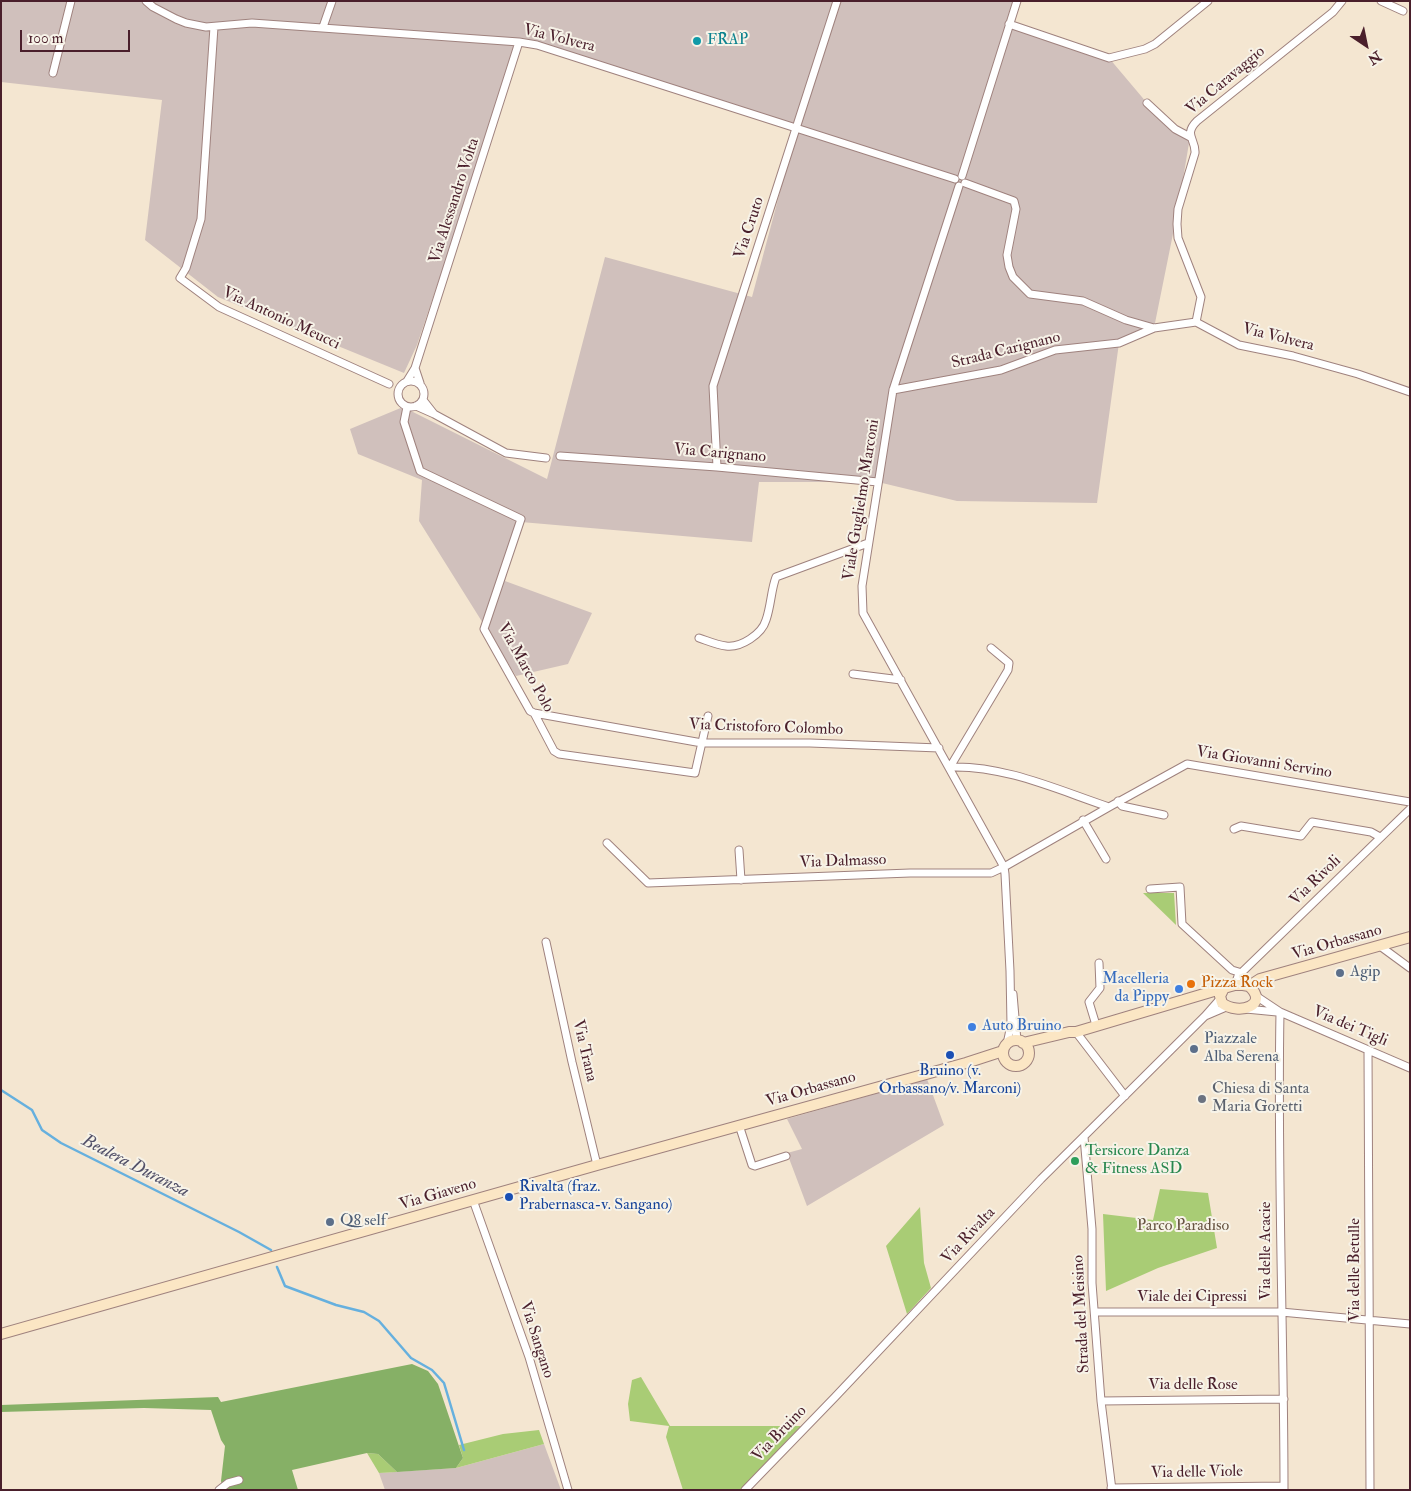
<!DOCTYPE html>
<style>
body{margin:0}
#map{position:relative;width:1411px;height:1491px;overflow:hidden;background:#f4e6d1;font-family:"IM FELL Double Pica",serif}
canvas{display:block}
.frame{position:absolute;inset:0;border:2px solid #4a1f2b;pointer-events:none}
.north{position:absolute;left:1341px;top:20px;width:50px;height:50px;-webkit-text-stroke:4px #f7f3e8;paint-order:stroke;rotate:146deg;font-size:14px;font-weight:700;line-height:20px;text-align:center;color:#4a1f2b}
.north::after{content:'';display:block;margin:auto;width:18px;height:22px;background:#4a1f2b;clip-path:polygon(50% 0,100% 100%,50% 72%,0 100%)}
.scale{position:absolute;left:20px;top:30px;width:110px;height:22px;box-sizing:border-box;border:2px solid #4a1f2b;border-top:0;padding-left:6px;font-size:15px;line-height:18px;white-space:nowrap;color:#4a1f2b;-webkit-text-stroke:4px #f7f3e8;paint-order:stroke}
</style>
<div id="map">
<canvas width="1411" height="1491"></canvas>
<div class="frame"></div>
<div class="north">N</div>
<div class="scale">100 m</div>
</div>
<script>
const ctx = document.querySelector('canvas').getContext('2d');
ctx.lineJoin = 'round';
function fillPath(path, color) { ctx.fillStyle = color; ctx.fill(path, 'evenodd'); }
function strokePath(path, color, width, dash) { ctx.strokeStyle = color; ctx.lineWidth = width; ctx.lineCap = dash ? 'butt' : 'round'; ctx.setLineDash(dash || []); ctx.stroke(path); }
function drawText(font, color, halo, rows, align = 'center') {
  ctx.font = font + ' "IM FELL Double Pica",serif'; ctx.lineWidth = 4; ctx.setLineDash([]); ctx.textBaseline = 'middle'; ctx.strokeStyle = halo; ctx.fillStyle = color; for (const [text, x, y, turn = 0] of rows) {
    ctx.save(); ctx.translate(x, y); ctx.rotate((+turn || 0) * Math.PI / 180); ctx.textAlign = isNaN(turn) ? turn : align; if (halo) ctx.strokeText(text, 0, 0); ctx.fillText(text, 0, 0); ctx.restore();
  }
}
const industrial = new Path2D(`
 M1,1H1017L1009,24L1109,58L1147,103L1190,137L1178,209L1154,328L1119,343L1097,503L957,501L878,482H759L752,542L521,522L505,581L592,613L568,664L516,676L419,521L422,480L358,454L350,429L403,407L547,479L605,257L752,297L797,128L519,42L417,345L404,373L218,297L145,240L162,100L1,82Z
 M927,1079L944,1125L807,1206L787,1153L802,1149L787,1119Z
 M544,1444L561,1490H385L379,1473L456,1468Z`);
const green = new Path2D(`
 M1143,893H1174L1176,925Z
 M1160,1189L1208,1193L1217,1248L1158,1268L1106,1291L1103,1214L1153,1220Z
 M920,1207L924,1263L931,1288L907,1314L886,1246Z
 M641,1377L670,1426H801L740,1490H683L666,1437L669,1426L630,1421L628,1404L632,1380Z
 M539,1430L544,1444L456,1468L463,1458L459,1445L503,1434Z
 M367,1453L378,1454L397,1472L379,1473Z`);
const forest = new Path2D(`
 M412,1364L428,1371L438,1384L463,1458L456,1468L397,1472L378,1454L367,1453L292,1470L298,1490H223L221,1481L225,1446L221,1440L211,1410L144,1408L1,1412V1405L218,1397L221,1402Z`);
const stream = new Path2D(`
 M1,1090L32,1110L42,1130L61,1143L239,1232L271,1250
 M277,1267L285,1286L336,1305L364,1312L379,1321L411,1358L432,1370L444,1383L464,1450`);
const street = new Path2D(`
 M146,1L153,7L176,19L186,23L206,27L252,23L519,42L537,45L955,179
 M1381,1L1403,11
 M1009,24L1109,58L1145,49L1155,44L1208,1
 M214,27L201,219L186,268L180,278L219,307L389,384
 M323,27L332,1
 M53,73L71,1
 M1147,103L1175,129L1190,137
 M962,176L1017,1
 M965,183L1014,201L1016,209L1007,255L1009,267L1013,277L1030,294L1083,301L1126,320L1154,328L1196,322L1239,345L1293,356L1358,374L1410,392
 M959,186L893,390L862,586L863,613L1004,867L1005,874L1010,971L1011,1025L1007,1044
 M1196,322L1201,297L1178,238L1177,224L1178,209L1195,153C1196,139 1183,135 1197,121L1333,12L1342,1
 M415,368L519,42
 M398 394a13 13 0 1 1 26 0a13 13 0 1 1-26 0Z
 M407,381L415,368L420,383
 M893,390L1001,370L1055,350L1119,343L1154,328
 M416,406L434,414L423,400
 M407,407L404,422L420,471L521,519L484,629L530,711L534,713L554,751L559,754L695,773L708,716
 M434,414L506,453L546,458
 M560,456L717,467L878,482
 M717,467L713,386L837,1
 M699,638C708,641 717,645 726,646C741,648 762,634 766,620C771,606 771,590 776,577L868,543
 M853,674L901,680
 M534,713L702,743H810L939,748
 M950,767C1004,765 1058,790 1109,807L1187,764L1410,802
 M950,767L1008,670L1009,663L991,648
 M1118,801L1122,806L1164,815
 M1083,820L1106,859
 M1234,829L1241,826L1301,836L1312,822L1371,832L1380,837
 M607,843L648,883L910,873H991L1004,867L1109,807
 M739,850L741,880
 M1150,889L1180,887L1182,924L1232,970L1242,973
 M546,942L572,1062L597,1165
 M1380,946L1410,968
 M1235,985L1238,976L1410,809
 M1013,994L1017,1041
 M1256,996L1280,1012L1410,1068
 M1220,999L1205,1016L1226,1007
 M1246,1009L1277,1012
 M1280,1012C1277,1171 1284,1331 1284,1490
 M1096,1025L1089,1002L1100,988L1099,963
 M1076,1032L1125,1096
 M1368,1050L1370,1490
 M739,1125L752,1165L755,1166L786,1156
 M1084,1137L1092,1229V1283L1101,1401L1112,1490
 M473,1200L529,1357L568,1490
 M1095,1312H1281L1410,1324
 M1101,1401L1284,1399
 M1111,1488L1284,1486
 M219,1490L228,1483L239,1480
 M745,1490L835,1397L1041,1179L1205,1016`);
const secondary = new Path2D(`
 M1243,985L1249,986C1270,1005 1239,1016 1222,1003L1220,996L1224,988L1235,985Z
 M1249,986L1260,979L1410,937
 M1003 1053a13 13 0 1 1 26 0a13 13 0 1 1-26 0Z
 M1023,1043L1069,1032H1076L1224,988
 M1,1334L597,1165L966,1063L1003,1051`);
const markers = [
 [697,41,5,"#0f9aa8"],
 [1340,973,5,"#5c6f8a"],
 [1191,984,5,"#e8710a"],
 [1179,989,5,"#3f7fe0"],
 [972,1027,5,"#3f7fe0"],
 [1194,1049,5,"#5c6f8a"],
 [950,1055,5,"#1a4fb4"],
 [1202,1099,5,"#6b7280"],
 [1075,1161,5,"#2e9e5b"],
 [509,1197,5,"#1a4fb4"],
 [330,1222,5,"#5c6f8a"]
];
const streetNames = [
 ["Via Volvera",559,39,14],
 ["Via Caravaggio",1226,81,-40],
 ["Via Alessandro Volta",455,201,-72],
 ["Via Cruto",750,228,-72],
 ["Via Antonio Meucci",281,319,25],
 ["Via Volvera",1278,338,14],
 ["Strada Carignano",1006,351,-14],
 ["Via Carignano",720,454,5],
 ["Viale Guglielmo Marconi",862,500,-81],
 ["Via Marco Polo",525,668,61],
 ["Via Cristoforo Colombo",766,728,2],
 ["Via Giovanni Servino",1264,763,9],
 ["Via Dalmasso",843,862,-2],
 ["Via Rivoli",1316,881,-44],
 ["Via Orbassano",1337,943,-16],
 ["Via dei Tigli",1350,1027,23],
 ["Via Trana",584,1051,77],
 ["Via Orbassano",811,1090,-16],
 ["Via Giaveno",438,1195,-16],
 ["Via Rivalta",969,1236,-47],
 ["Via delle Acacie",1267,1251,-90],
 ["Via delle Betulle",1356,1270,-90],
 ["Viale dei Cipressi",1192,1298],
 ["Strada del Meisino",1082,1314,-93],
 ["Via Sangano",536,1340,72],
 ["Via delle Rose",1193,1386],
 ["Via Bruino",780,1434,-46],
 ["Via delle Viole",1197,1473,-1]
];
const cultureNames = [
 ["FRAP",707,41]
];
const serviceNames = [
 ["Agip",1350,973],
 ["Piazzale",1204,1040],
 ["Alba Serena",1204,1058],
 ["Q8 self",340,1222]
];
const shopNames = [
 ["Macelleria",1169,980],
 ["da Pippy",1169,998],
 ["Auto Bruino",982,1027,"left"]
];
const foodNames = [
 ["Pizza Rock",1201,984]
];
const transitNames = [
 ["Bruino (v.",950,1072],
 ["Orbassano/v. Marconi)",950,1090],
 ["Rivalta (fraz.",519,1188,"left"],
 ["Prabernasca-v. Sangano)",519,1206,"left"]
];
const worshipNames = [
 ["Chiesa di Santa",1212,1090],
 ["Maria Goretti",1212,1108]
];
const leisureNames = [
 ["Tersicore Danza",1085,1152],
 ["& Fitness ASD",1085,1170]
];
const parkNames = [
 ["Parco Paradiso",1183,1227]
];
const waterNames = [
 ["Bealera Duranza",135,1167,27]
];
fillPath(industrial, '#d0c0bc');
fillPath(green, '#a9cc75');
fillPath(forest, '#86b066');
strokePath(stream, '#66b0de', 2.5);
strokePath(street, '#9f827e', 9);
strokePath(secondary, '#9f827e', 12);
strokePath(street, '#fff', 7);
strokePath(secondary, '#fbe6c4', 10);
for (const [x, y, r, color] of markers) { const dot = new Path2D(); dot.arc(x, y, r, 0, 2 * Math.PI); ctx.fillStyle = color; ctx.fill(dot); strokePath(dot, '#f7f3e8', 2); }
drawText('16px', '#4a1f2b', '#f7f3e8', streetNames);
drawText('16px', '#0d838f', '#f7f3e8', cultureNames, 'left');
drawText('16px', '#4e5e75', '#f7f3e8', serviceNames, 'left');
drawText('16px', '#366cbe', '#f7f3e8', shopNames, 'right');
drawText('16px', '#c56008', '#f7f3e8', foodNames, 'left');
drawText('16px', '#164399', '#f7f3e8', transitNames);
drawText('16px', '#5b616d', '#f7f3e8', worshipNames, 'left');
drawText('16px', '#27864d', '#f7f3e8', leisureNames, 'left');
drawText('16px', '#665341', '#f7f3e8', parkNames);
drawText('italic 18px', '#54526a', '#f7f3e8', waterNames);
</script>
